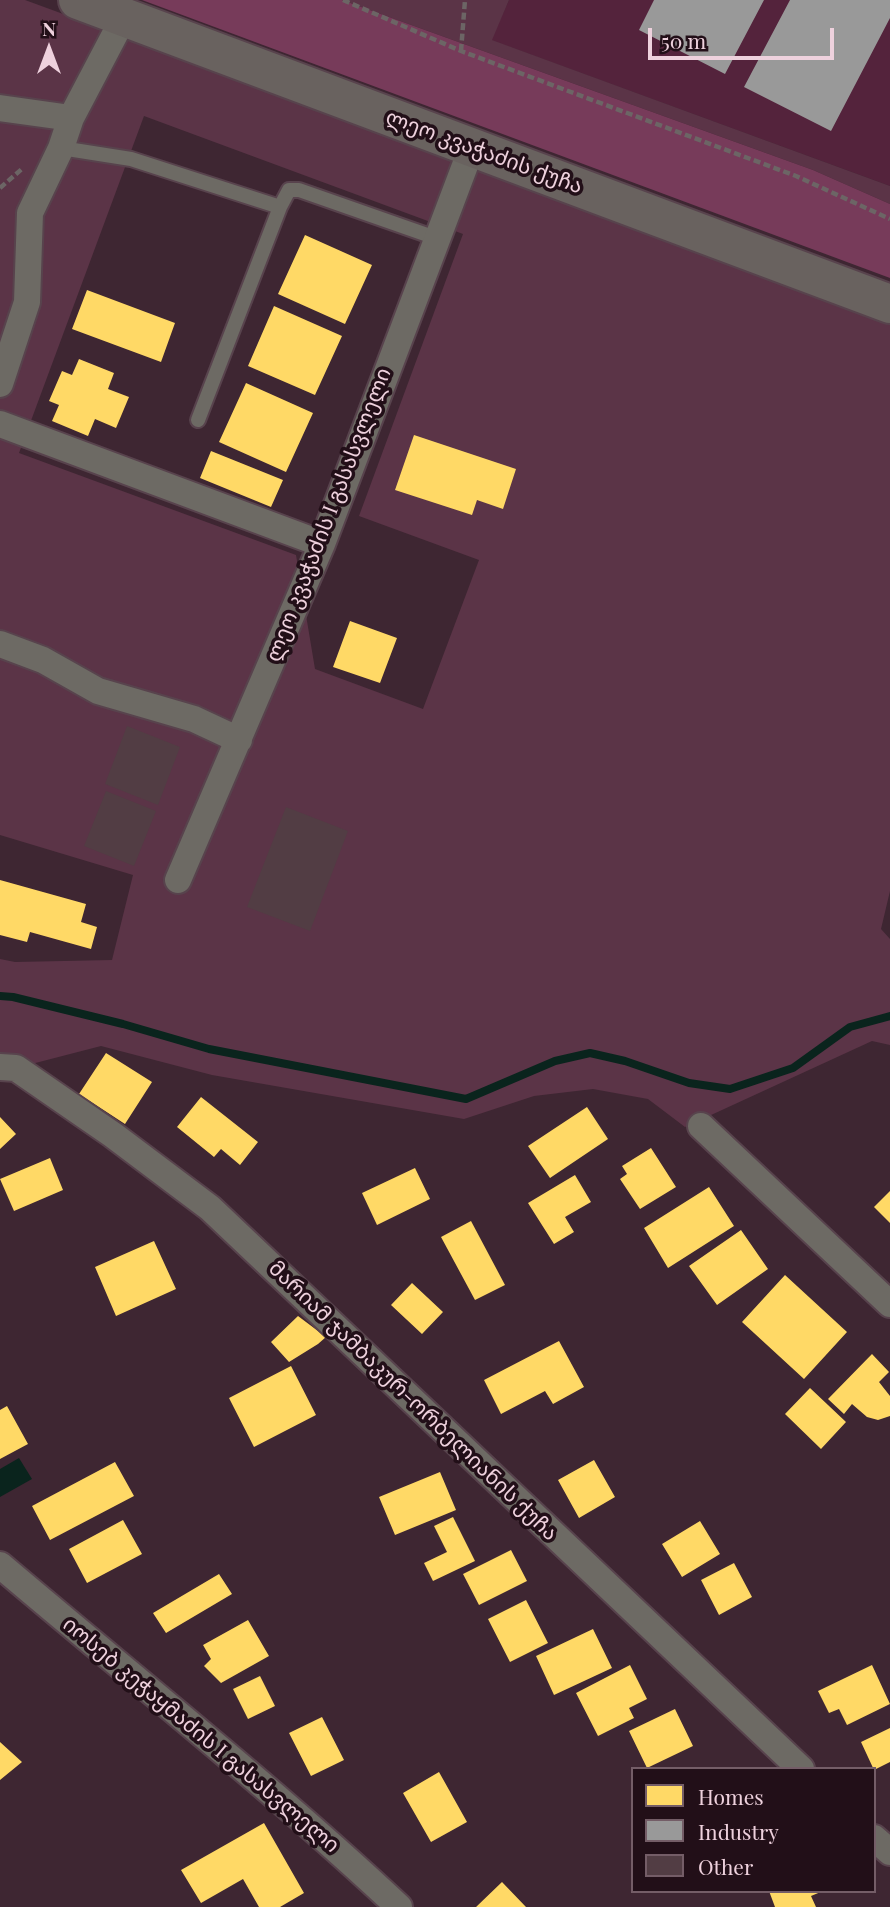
<!DOCTYPE html>
<meta charset="utf-8">
<style>
body{margin:0}
#map{position:relative;width:890px;height:1907px;overflow:hidden;background:#3e2632;font-family:"Playfair Display",serif}
canvas{display:block}
.legend{position:absolute;left:631px;top:1767px;width:245px;height:126px;box-sizing:border-box;background:#220f18;border:2px solid #745d67;margin:0;padding:9px 12px;list-style:none;font-size:21px;color:#eed1dd}
.legend li{display:flex;align-items:center;gap:14px;height:35px}
.legend b{width:35px;border:2px solid #745d67}
.north{position:absolute;left:14px;top:14px;width:70px;height:70px;-webkit-text-stroke:5px #220f18;paint-order:stroke;rotate:0deg;font-size:19px;font-weight:700;line-height:28px;text-align:center;color:#eed1dd}
.north::after{content:'';display:block;margin:auto;width:24px;height:32px;background:#eed1dd;clip-path:polygon(50% 0,100% 100%,50% 72%,0 100%)}
.scale{position:absolute;left:648px;top:28px;width:186px;height:32px;box-sizing:border-box;border:4px solid #eed1dd;border-top:0;padding-left:9px;font-size:21px;line-height:24px;white-space:nowrap;color:#eed1dd;-webkit-text-stroke:5px #220f18;paint-order:stroke}
</style>
<div id="map">
<canvas width="890" height="1907"></canvas>
<ul class="legend">
<li><b style="height:19px;background:#ffd966"></b>Homes</li>
<li><b style="height:19px;background:#999"></b>Industry</li>
<li><b style="height:19px;background:#523d44"></b>Other</li>
</ul>
<div class="north">N</div>
<div class="scale">50 m</div>
</div>
<script>
const ctx = document.querySelector('canvas').getContext('2d');
ctx.lineJoin = 'round';
function fillPath(path, color) { ctx.fillStyle = color; ctx.fill(path, 'evenodd'); }
function strokePath(path, color, width, dash) { ctx.strokeStyle = color; ctx.lineWidth = width; ctx.lineCap = dash ? 'butt' : 'round'; ctx.setLineDash(dash || []); ctx.stroke(path); }
function drawText(font, color, halo, rows, align = 'center') {
  ctx.font = font + ' "Playfair Display","Noto Sans Georgian",serif'; ctx.lineWidth = 7; ctx.setLineDash([]); ctx.textBaseline = 'middle'; ctx.strokeStyle = halo; ctx.fillStyle = color; for (const [text, x, y, turn = 0] of rows) {
    ctx.save(); ctx.translate(x, y); ctx.rotate((+turn || 0) * Math.PI / 180); ctx.textAlign = isNaN(turn) ? turn : align; if (halo) ctx.strokeText(text, 0, 0); ctx.fillText(text, 0, 0); ctx.restore();
  }
}
const built = new Path2D(`
 M509,0H890V186L491,40Z`);
const green = new Path2D(`
 M0,0H25L890,317V891L881,929L890,939V1045L872,1041L685,1127L648,1099L593,1089L534,1096L464,1119L212,1075L101,1046L16,1068L0,1067V959L15,962L112,960L133,875L0,835ZM144,116L463,234L359,516L479,560L423,709L315,669L296,555L19,453Z
 M342,0H509L492,40L890,186V204L813,170Z`);
const forest = new Path2D(`
 M142,0H342L813,170L890,204V278Z`);
const water = new Path2D(`
 M19,1458L32,1479L0,1497V1469Z`);
const homes = new Path2D(`
 M305,235L372,265L345,324L278,294Z
 M87,290L175,323L161,362L72,329Z
 M274,306L342,336L315,395L248,366Z
 M79,359L114,373L108,389L129,397L116,428L95,419L88,436L52,421L59,405L49,401L62,371L72,375Z
 M246,383L313,413L286,472L219,442Z
 M414,435L516,469L503,509L477,500L472,515L395,490Z
 M211,451L283,480L271,507L200,478Z
 M350,621L397,638L380,683L333,667Z
 M0,880L86,904L81,922L97,927L91,949L30,932L27,942L0,935Z
 M106,1053L152,1082L125,1124L79,1094Z
 M201,1097L258,1142L240,1165L221,1149L214,1157L177,1127Z
 M587,1107L608,1139L550,1178L528,1146Z
 M0,1117L16,1134L0,1149Z
 M651,1148L676,1187L640,1209L620,1179L627,1174L622,1166Z
 M50,1158L63,1190L14,1211L0,1179Z
 M415,1168L430,1199L377,1225L362,1193Z
 M575,1175L591,1202L565,1217L574,1232L554,1244L528,1203Z
 M709,1187L734,1226L668,1268L644,1228Z
 M890,1191V1223L874,1207Z
 M471,1221L505,1285L475,1300L441,1237Z
 M741,1230L768,1269L717,1305L689,1266Z
 M154,1241L176,1289L116,1316L95,1267Z
 M785,1275L847,1332L804,1379L742,1322Z
 M412,1283L443,1312L422,1334L391,1305Z
 M298,1316L326,1337L318,1344L289,1362L271,1342Z
 M559,1341L584,1387L553,1404L545,1391L501,1414L484,1380Z
 M872,1354L889,1372L879,1382L890,1396V1416L878,1420L867,1417L852,1404L844,1414L828,1399Z
 M291,1366L316,1415L254,1447L229,1398Z
 M810,1388L846,1422L821,1449L785,1414Z
 M7,1406L28,1444L0,1459V1410Z
 M594,1460L615,1497L579,1518L558,1480Z
 M115,1462L134,1496L50,1540L32,1506Z
 M440,1472L456,1510L395,1535L379,1497Z
 M453,1517L475,1561L433,1581L424,1563L447,1552L434,1526Z
 M123,1520L142,1554L87,1583L69,1549Z
 M700,1521L720,1554L682,1577L662,1544Z
 M511,1550L527,1581L479,1605L463,1574Z
 M734,1563L752,1597L719,1615L701,1580Z
 M219,1574L232,1594L166,1633L153,1613Z
 M526,1600L548,1643L510,1662L488,1619Z
 M248,1620L269,1656L221,1683L204,1666L211,1659L203,1645Z
 M593,1629L612,1668L554,1695L536,1656Z
 M630,1665L647,1699L629,1708L634,1718L598,1736L576,1693Z
 M872,1665L890,1704L847,1725L839,1709L829,1713L818,1691Z
 M260,1676L275,1706L248,1719L233,1689Z
 M675,1709L693,1746L647,1768L629,1731Z
 M322,1717L344,1760L311,1776L289,1733Z
 M890,1728V1762L874,1770L861,1742Z
 M0,1742L22,1762L0,1780Z
 M439,1772L467,1822L431,1842L403,1793Z
 M264,1823L304,1893L280,1907H259L243,1879L201,1903L181,1870Z
 M502,1882L526,1907H476Z
 M769,1891H823L811,1896L816,1907H775Z`);
const industry = new Path2D(`
 M654,0H764L725,74L639,30Z
 M790,0H890V18L831,131L744,87Z`);
const stream = new Path2D(`
 M0,996L13,997L123,1024L209,1049L466,1099L555,1061L590,1053L625,1061L689,1083L730,1089L793,1068L850,1027L890,1016`);
const building = new Path2D(`
 M127,726L180,747L158,805L105,784Z
 M106,791L156,811L134,866L84,846Z
 M286,807L348,831L310,931L247,907Z`);
const path = new Path2D(`
 M343,0L461,51L796,176L890,219
 M461,51L465,0
 M0,188L23,168`);
const service = new Path2D(`
 M61,148L131,159L280,207
 M198,420L280,207L289,190H299L436,238`);
const minor = new Path2D(`
 M0,108L71,118L124,17
 M0,384L27,302L30,213L61,148L71,118
 M0,424L322,544
 M0,644L43,660L98,691L194,719L239,740
 M178,880L322,544L472,147
 M0,1067L16,1068L113,1135L210,1208L801,1769
 M701,1126L890,1304
 M0,1565C133,1678 271,1787 399,1907
 M874,1838L890,1852`);
const secondary = new Path2D(`
 M78,0L890,304`);
const streetNames = [
 ["ლეო კვაჭაძის ქუჩა",484,152,20],
 ["ლეო კვაჭაძის I გასასვლელი",329,515,-69],
 ["მარიამ ჯამბაკურ-ორბელიანის ქუჩა",413,1401,44],
 ["იოსებ კეჭაყმაძის I გასასვლელი",201,1735,40]
];
fillPath(built, '#54233c');
fillPath(green, '#5b3447');
fillPath(forest, '#773b5a');
fillPath(water, '#0a241d');
fillPath(homes, '#ffd966');
fillPath(industry, '#999');
strokePath(stream, '#0a241d', 8);
fillPath(building, '#523d44');
strokePath(service, '#58434d', 18);
strokePath(minor, '#58434d', 30);
strokePath(secondary, '#58434d', 42);
strokePath(path, '#6c6565', 4.5, [7, 3.5]);
strokePath(service, '#6d6a64', 14);
strokePath(minor, '#6d6a64', 26);
strokePath(secondary, '#69625f', 38);
drawText('21px', '#eed1dd', '#220f18', streetNames);
</script>
